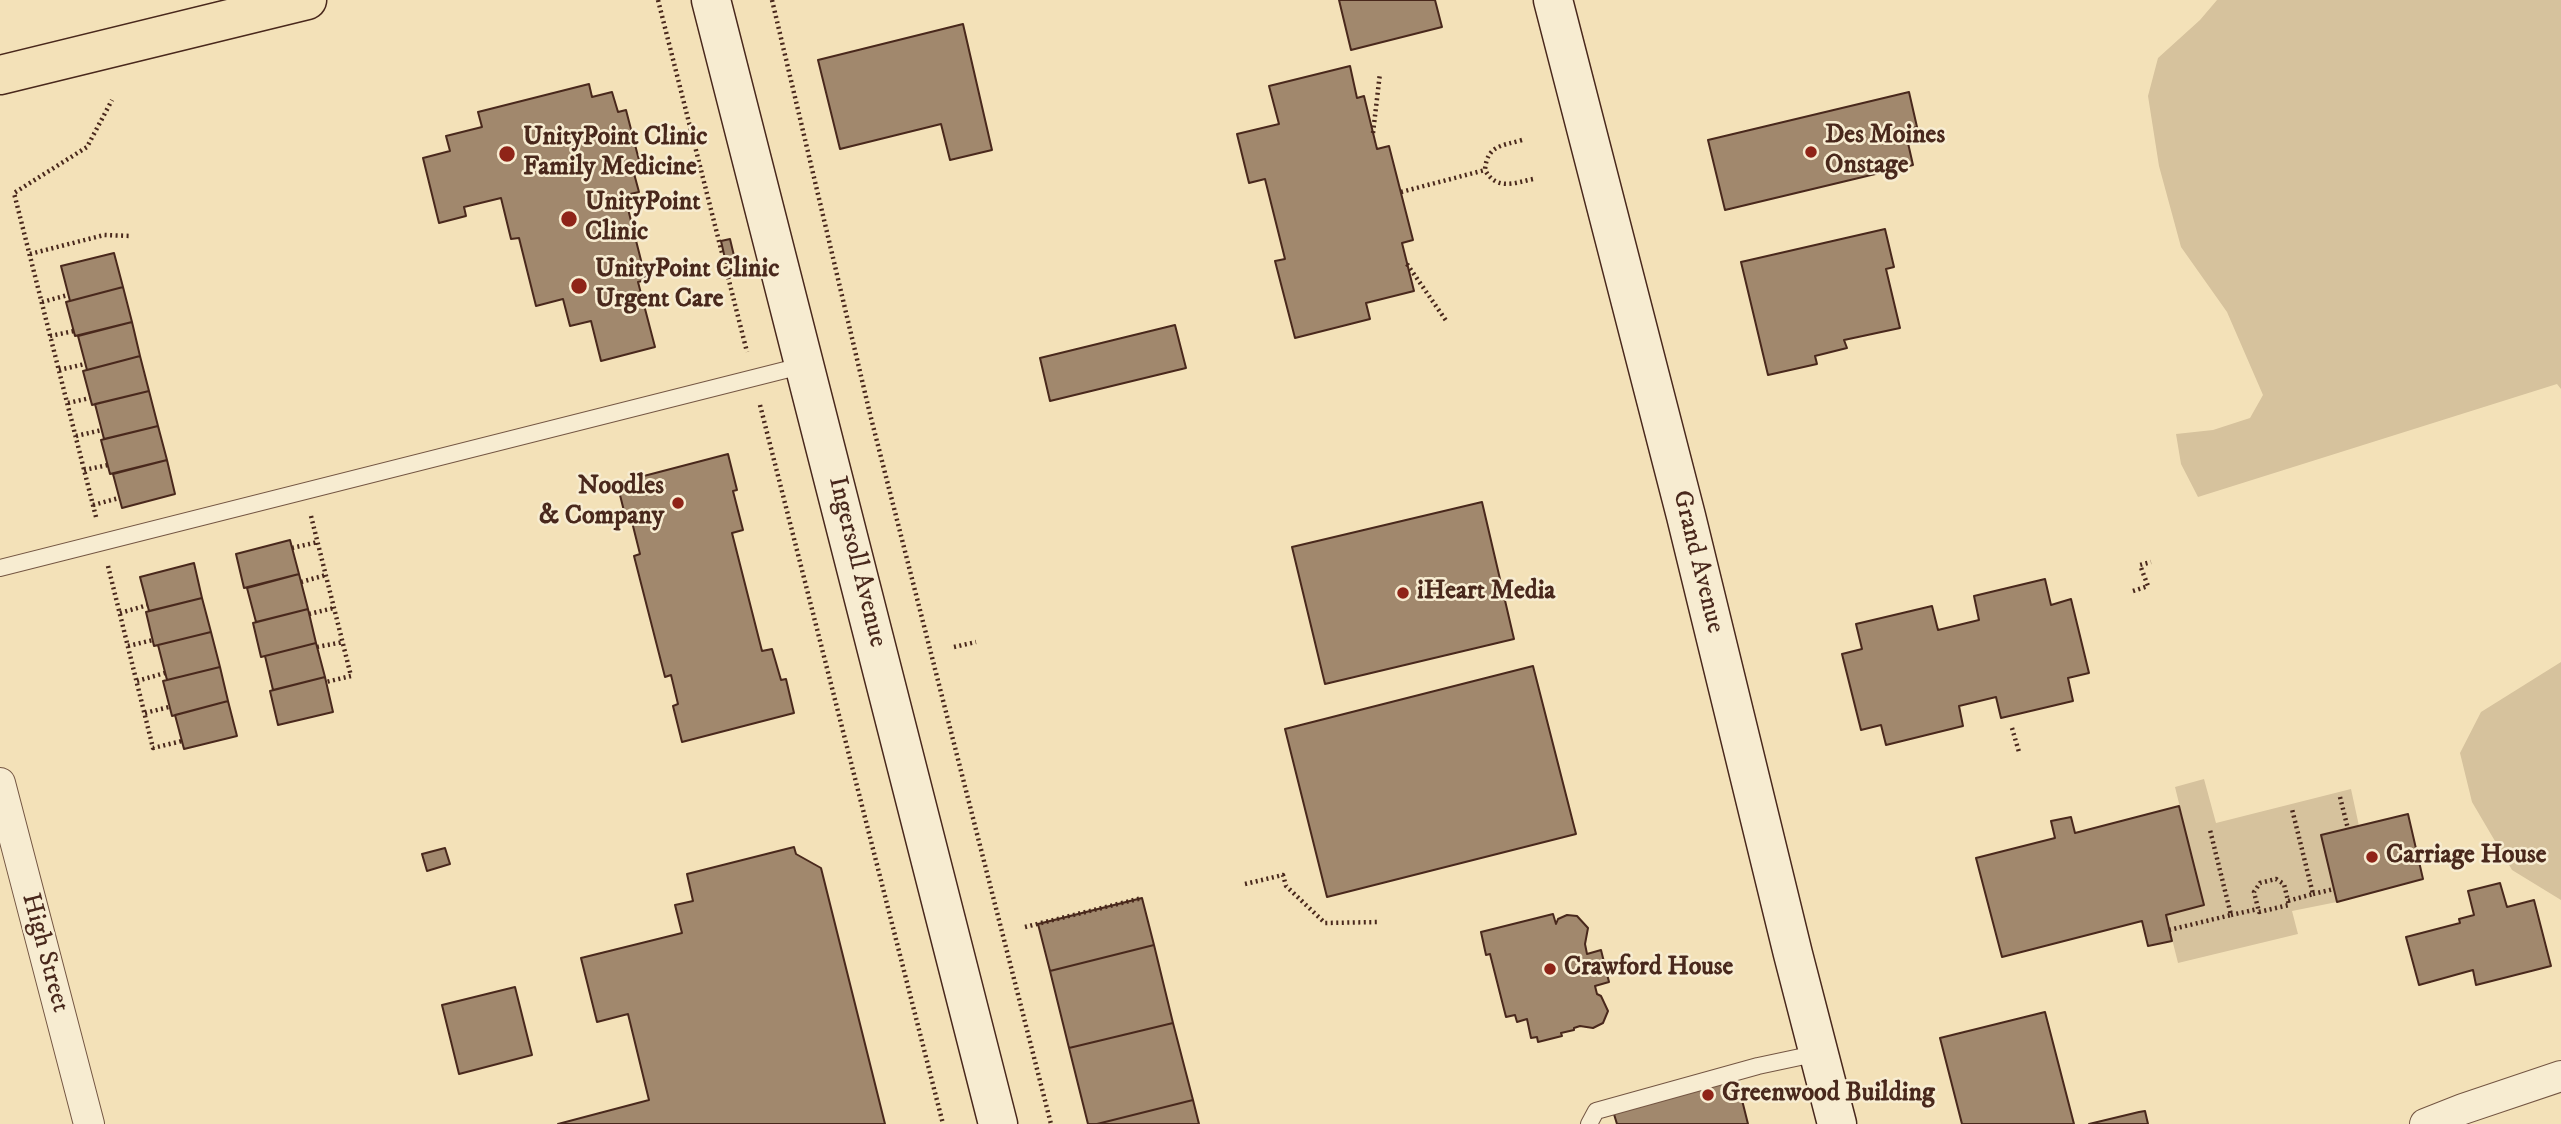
<!DOCTYPE html>
<style>
body{margin:0}
canvas{display:block;background:#f3e1b8}
</style>
<canvas width="2561" height="1124"></canvas>
<script>
const ctx = document.querySelector('canvas').getContext('2d');
ctx.lineJoin = 'round';
function fillPath(path, color) { ctx.fillStyle = color; ctx.fill(path, 'evenodd'); }
function strokePath(path, color, width, dash) { ctx.strokeStyle = color; ctx.lineWidth = width; ctx.lineCap = dash ? 'butt' : 'round'; ctx.setLineDash(dash || []); ctx.stroke(path); }
function drawText(font, color, halo, rows, align = 'center') {
  ctx.font = font + ' "IM FELL DW Pica",serif'; ctx.lineWidth = 5; ctx.setLineDash([]); ctx.textBaseline = 'middle'; ctx.strokeStyle = halo; ctx.fillStyle = color; for (const [text, x, y, turn = 0] of rows) {
    ctx.save(); ctx.translate(x, y); ctx.rotate((+turn || 0) * Math.PI / 180); ctx.textAlign = isNaN(turn) ? turn : align; if (halo) ctx.strokeText(text, 0, 0); ctx.fillText(text, 0, 0); ctx.restore();
  }
}
const green = new Path2D(`
 M2217,0H2561V389L2557,384L2198,497L2181,464L2176,434L2213,430L2250,418L2263,395L2227,312L2181,247L2159,166L2148,96L2158,58L2200,20Z
 M2561,662V900L2512,870L2472,802L2460,753L2481,712Z
 M2204,779L2216,823L2351,789L2359,826L2321,836L2337,902L2292,911L2298,934L2178,963L2166,915L2204,905L2175,787Z`);
const building = new Path2D(`
 M1339,0H1435L1442,27L1351,50Z
 M963,24L992,150L950,160L941,124L840,149L818,60Z
 M1350,66L1357,98L1364,96L1377,149L1389,146L1413,240L1402,243L1414,291L1366,303L1370,319L1295,338L1275,261L1285,259L1265,179L1249,183L1237,134L1279,124L1269,86Z
 M589,84L592,97L612,92L618,112L626,110L640,164L632,166L639,192L617,197L620,207L627,205L646,280L638,282L655,347L601,361L591,321L570,326L563,299L536,306L519,238L511,239L501,198L464,207L466,216L439,223L423,158L450,151L446,136L482,127L478,112Z
 M1909,92L1917,127L1905,130L1913,165L1725,210L1708,140Z
 M1885,229L1894,267L1886,269L1900,328L1844,340L1847,348L1815,356L1817,364L1768,375L1741,262Z
 M730,239L735,260L726,263L721,241Z
 M114,253L123,287L70,301L61,266Z
 M123,287L132,322L75,336L66,302Z
 M132,322L140,356L87,370L78,336Z
 M1175,325L1186,368L1050,401L1040,358Z
 M140,356L149,391L92,405L83,371Z
 M149,391L158,426L104,439L95,404Z
 M158,426L167,460L110,474L101,440Z
 M728,454L737,490L733,491L743,530L732,533L762,651L772,649L781,680L786,679L794,713L682,742L673,706L678,704L671,675L665,677L634,556L640,554L631,518L626,519L617,483Z
 M167,460L175,494L122,508L113,474Z
 M1482,502L1514,639L1325,684L1292,547Z
 M290,540L299,574L244,588L236,554Z
 M194,563L202,598L149,611L140,577Z
 M299,574L308,609L256,622L247,588Z
 M2045,579L2051,605L2071,599L2089,673L2068,678L2073,701L2001,718L1996,697L1959,706L1963,726L1886,745L1881,725L1861,730L1842,654L1862,649L1856,624L1932,606L1938,630L1979,620L1974,596Z
 M202,598L211,632L154,646L146,612Z
 M308,609L316,643L261,657L253,623Z
 M211,632L220,667L167,680L158,645Z
 M316,643L325,677L273,690L265,656Z
 M1533,666L1576,834L1327,897L1285,729Z
 M220,667L228,701L172,716L163,681Z
 M325,677L333,712L278,725L270,691Z
 M228,701L237,736L184,749L175,715Z
 M2179,806L2204,905L2166,915L2172,941L2148,946L2142,921L2002,957L1976,858L2055,838L2051,821L2071,817L2075,833Z
 M2408,814L2423,879L2337,902L2321,835Z
 M794,847L796,854L821,868L885,1124H558L649,1100L628,1014L597,1022L581,958L682,933L675,905L693,901L687,874Z
 M445,848L450,864L427,871L422,854Z
 M2500,883L2507,907L2534,900L2551,966L2476,985L2473,970L2419,985L2406,937L2460,923L2459,919L2474,915L2468,891Z
 M1142,898L1154,945L1050,971L1038,924Z
 M1553,914L1556,924L1558,919L1567,915L1577,916L1588,928L1585,944L1587,954L1601,950L1609,982L1595,986L1597,994L1601,996L1608,1011L1603,1023L1593,1028L1580,1026L1574,1028V1030L1561,1033L1562,1036L1538,1042L1537,1037L1531,1038L1527,1019L1517,1022L1515,1015L1506,1017L1490,954L1486,955L1481,932Z
 M1154,945L1173,1023L1069,1048L1050,971Z
 M515,987L532,1055L459,1074L442,1005Z
 M2045,1012L2074,1124H1962L1940,1038Z
 M1173,1023L1193,1100L1097,1124H1088L1069,1048Z
 M1737,1080L1748,1124H1617L1613,1111Z
 M1193,1100L1199,1124H1097Z
 M2145,1111L2148,1124H2089L2139,1112Z`);
const path = new Path2D(`
 M658,0L747,352
 M772,0L870,414L1051,1124
 M1373,133L1380,73
 M1522,140C1502,146 1487,145 1485,170C1497,191 1514,183 1533,179
 M1401,192L1485,170
 M30,254L104,235L132,236
 M1407,264L1447,322
 M42,302L68,295
 M50,336L74,331
 M59,370L85,364
 M68,403L90,398
 M760,405L943,1124
 M76,436L102,430
 M84,470L108,465
 M93,505L119,498
 M311,516L351,676L326,682
 M96,517L14,193L87,147L112,100
 M292,548L318,542
 M108,566L153,748L182,741
 M301,582L326,575
 M2133,591L2148,586L2140,565L2151,562
 M120,613L148,605
 M309,614L334,608
 M128,646L153,640
 M317,647L343,642
 M954,647L976,642
 M137,681L165,673
 M145,713L169,707
 M2012,728L2019,752
 M2340,797L2348,829
 M1245,884L1283,875L1286,886L1325,923L1380,922
 M2313,894L2334,889
 M2288,901L2289,905L2259,912L2254,892L2260,883L2276,879L2284,884L2288,901L2313,894L2292,809
 M2231,915L2258,909
 M1025,927L1142,898
 M2169,930L2231,915L2210,830`);
const service = new Path2D(`
 M0,568L805,365
 M1589,1124L1596,1111L1758,1066L1819,1053`);
const minor = new Path2D(`
 M0,783L89,1124
 M2425,1124L2463,1109L2561,1076`);
const secondary = new Path2D(`
 M711,0L998,1124
 M1553,0L1686,516L1793,954L1837,1124`);
const primary = new Path2D(`
 M0,75L307,0`);
const markers = [
 [1811,152,7,"#8f2418"],
 [507,154,9,"#8f2418"],
 [569,219,9,"#8f2418"],
 [579,286,9,"#8f2418"],
 [678,503,7,"#8f2418"],
 [1403,593,7,"#8f2418"],
 [2372,857,7,"#8f2418"],
 [1550,969,7,"#8f2418"],
 [1708,1095,7,"#8f2418"]
];
const poiNames = [
 ["Des Moines",1825,137],
 ["Onstage",1825,167],
 ["UnityPoint Clinic",523,139],
 ["Family Medicine",523,169],
 ["UnityPoint",585,204],
 ["Clinic",585,234],
 ["UnityPoint Clinic",595,271],
 ["Urgent Care",595,301],
 ["Noodles",664,488,"right"],
 ["& Company",664,518,"right"],
 ["iHeart Media",1417,593],
 ["Carriage House",2386,857],
 ["Crawford House",1564,969],
 ["Greenwood Building",1722,1095]
];
const streetNames = [
 ["Ingersoll Avenue",856,562,76],
 ["Grand Avenue",1697,562,76],
 ["High Street",44,953,75]
];
fillPath(green, '#d6c29d');
fillPath(building, '#a1886d');
strokePath(building, '#49281c', 2);
strokePath(service, '#745643', 18);
strokePath(minor, '#745643', 32);
strokePath(secondary, '#49281c', 41);
strokePath(primary, '#49281c', 41);
strokePath(path, '#49281c', 4.5, [2, 3.5]);
strokePath(service, '#f7ecd1', 16);
strokePath(minor, '#f7ecd1', 30);
strokePath(secondary, '#f7ecd1', 38);
strokePath(primary, '#f3e1b8', 38);
for (const [x, y, r, color] of markers) { const dot = new Path2D(); dot.arc(x, y, r, 0, 2 * Math.PI); ctx.fillStyle = color; ctx.fill(dot); strokePath(dot, '#f7ecd1', 2.5); }
drawText('bold 26px', '#49281c', '#f7ecd1', poiNames, 'left');
drawText('26px', '#49281c', '#f7ecd1', streetNames);
</script>
